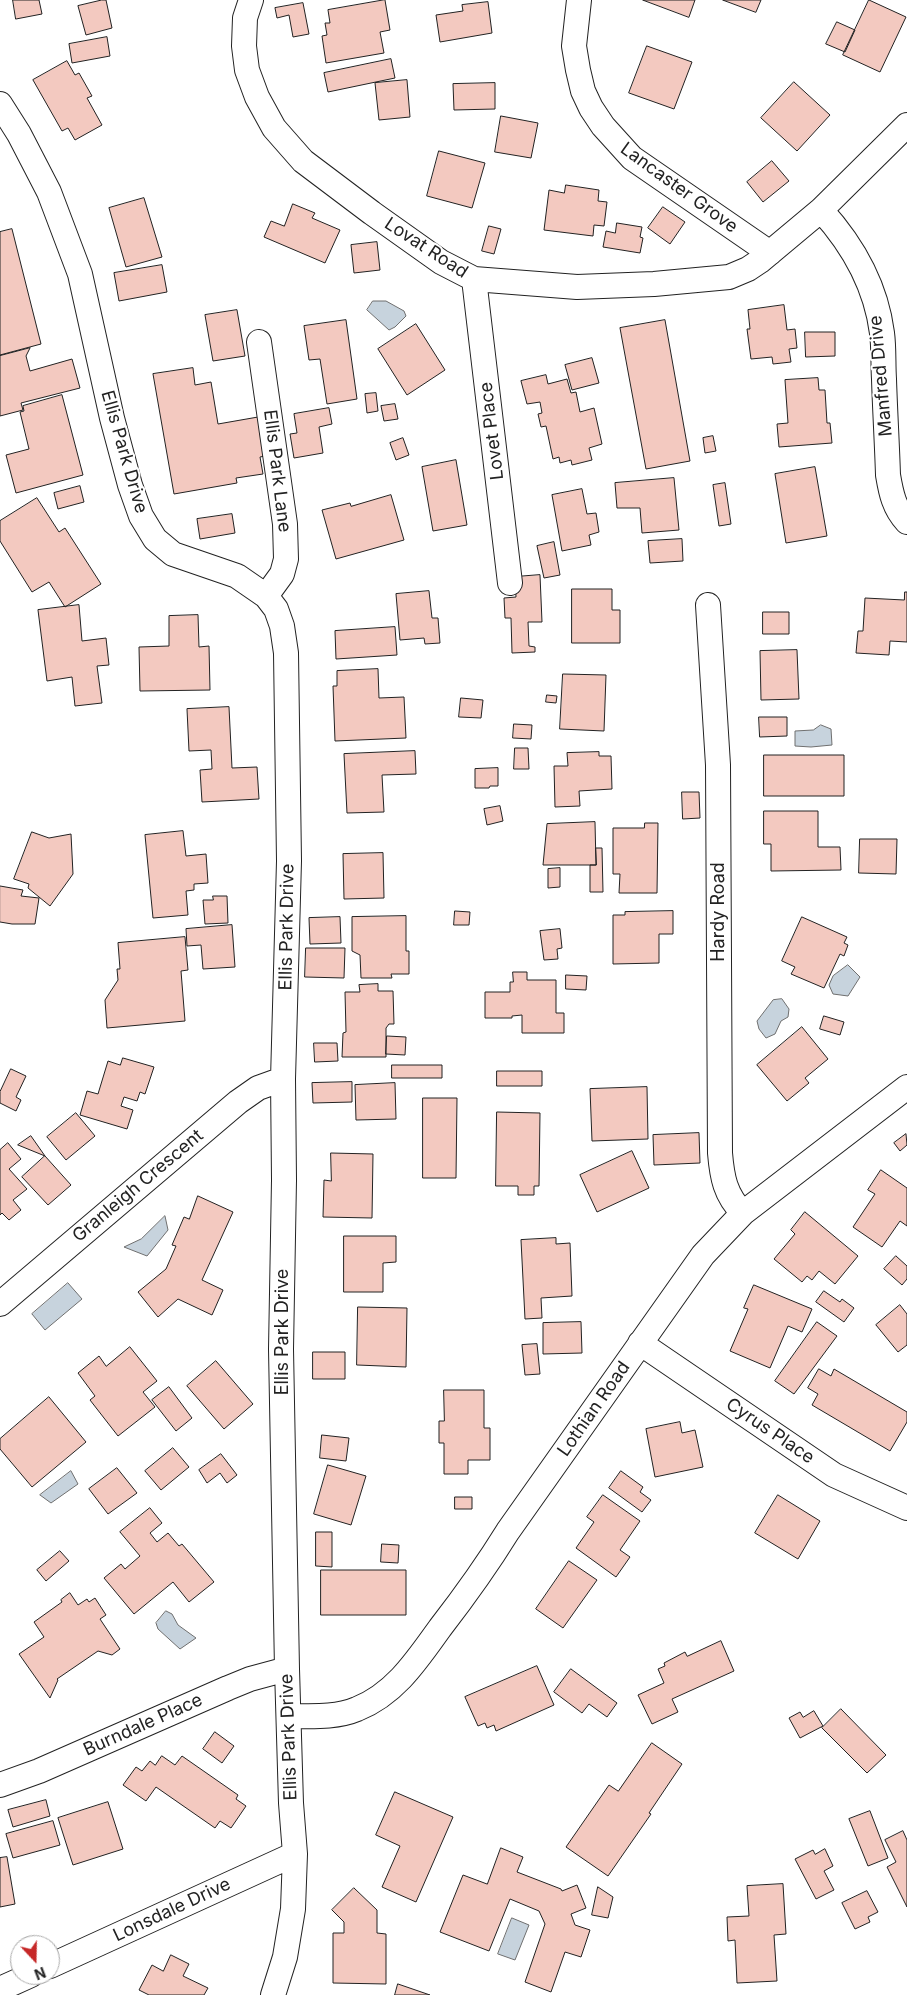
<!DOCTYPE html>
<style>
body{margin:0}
#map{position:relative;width:907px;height:1995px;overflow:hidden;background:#fff;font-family:Inter,sans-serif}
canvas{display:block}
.north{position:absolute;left:10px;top:1935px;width:50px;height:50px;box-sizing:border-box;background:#fff;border:1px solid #a7a7a7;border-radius:50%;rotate:159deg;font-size:14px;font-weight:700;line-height:20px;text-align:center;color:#222}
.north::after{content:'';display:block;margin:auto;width:18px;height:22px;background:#c62828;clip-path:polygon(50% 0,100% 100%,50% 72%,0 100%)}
</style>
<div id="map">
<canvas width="907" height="1995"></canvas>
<div class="north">N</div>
</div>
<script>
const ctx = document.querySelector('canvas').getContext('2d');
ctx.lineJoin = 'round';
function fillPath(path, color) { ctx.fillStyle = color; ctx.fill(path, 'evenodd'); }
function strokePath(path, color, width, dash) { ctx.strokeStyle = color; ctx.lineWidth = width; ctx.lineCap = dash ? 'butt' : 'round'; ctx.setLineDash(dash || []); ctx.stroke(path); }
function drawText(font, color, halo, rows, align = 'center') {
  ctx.font = font + ' Inter,sans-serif'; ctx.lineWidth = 4; ctx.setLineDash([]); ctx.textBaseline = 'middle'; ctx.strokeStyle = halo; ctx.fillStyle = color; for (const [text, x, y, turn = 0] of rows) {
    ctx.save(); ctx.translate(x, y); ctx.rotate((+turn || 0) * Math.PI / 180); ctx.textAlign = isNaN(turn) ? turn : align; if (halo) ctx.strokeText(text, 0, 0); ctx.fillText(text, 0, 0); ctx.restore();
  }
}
const water = new Path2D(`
 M373,301H386L404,311L406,316L395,327L389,330L367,310Z
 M821,725L831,729L832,745L811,747L795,746V731L813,730Z
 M848,965L860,977L848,996L833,994L829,985L833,976Z
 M782,999L789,1009L788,1017L781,1021L775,1034L766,1038L759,1029L757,1021L773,1000Z
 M165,1216L168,1230L147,1256L124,1247L141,1239Z
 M68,1283L82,1299L45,1330L32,1314Z
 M71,1471L78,1484L51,1503L40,1495Z
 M166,1611L172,1614L178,1625L196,1638L180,1649L158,1629L156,1623Z
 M512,1918L529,1925L515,1960L498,1954Z`);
const building = new Path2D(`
 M13,0H39L42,14L16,19Z
 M102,0H106L112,28L86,35L78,6Z
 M385,0L390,30L380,32L384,53L326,63L322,36L327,35L325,23H330L328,10Z
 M643,0H695L689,17Z
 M723,0H761L756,12Z
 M869,0L906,17L880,72L843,55Z
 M488,2L492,33L440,42L436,15L463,11L462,5Z
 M303,3L309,34L293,37L289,15L277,18L275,8Z
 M837,22L855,30L845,52L826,44Z
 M107,37L110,56L72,63L69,44Z
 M647,46L692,62L674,109L629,93Z
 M391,59L395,78L328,92L324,73Z
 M67,61L75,75L79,73L92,96L87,98L102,125L75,140L68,128L62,131L33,80Z
 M407,80L410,117L379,120L375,83Z
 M794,82L830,115L797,151L761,118Z
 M495,83V109L454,110L453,84Z
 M501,116L538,123L531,158L495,152Z
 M439,151L485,163L472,208L427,196Z
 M772,161L789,181L763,202L747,182Z
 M566,185L599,190L598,201L607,202L604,226L594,225L593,236L544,230L549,190L564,193Z
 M144,198L162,257L126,267L109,208Z
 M293,204L315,213L312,218L340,230L325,263L264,237L271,221L284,226Z
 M663,207L685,222L670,244L648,228Z
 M617,223L642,227L640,237L643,238L640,253L603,247L606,231L615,233Z
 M489,226L501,229L494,254L482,251Z
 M12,229L41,344L0,355V232Z
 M377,242L380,270L354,273L351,245Z
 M162,265L167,292L119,301L114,273Z
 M784,305L787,330L795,329L797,348L789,349L791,362L773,364L772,357L751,359L747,329H750L748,310Z
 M237,310L245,356L213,361L205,315Z
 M346,320L357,399L327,404L320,359L309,360L304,326Z
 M665,320L690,461L646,469L620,328Z
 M416,324L445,370L407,395L378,349Z
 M805,332H835V356L806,357Z
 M30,348L26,356L30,371L72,359L80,388L21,403L23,410L0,416V356Z
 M592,358L599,383L572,390L565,365Z
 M193,368L195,385L211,382L218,424L258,417L265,456L260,457L263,474L236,478L237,483L174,494L153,374Z
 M546,375L548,384L567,379L571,393L576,392L580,412L594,408L602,444L589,448L592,460L572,465L571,460L560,463L559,457L553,459L546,426L541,427L538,414L542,413L540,402L527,404L521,381Z
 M818,378L819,390H825L827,423H830L832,443L779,447L777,424L788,423L785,380Z
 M376,393L378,411L367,413L365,394Z
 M62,395L83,475L16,493L6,455L29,449L20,412L24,411L23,406Z
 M395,404L398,419L384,421L381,406Z
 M329,408L332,424L319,427L323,453L294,458L290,434L297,433L294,414Z
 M713,436L716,451L705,453L703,438Z
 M403,438L409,455L396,460L390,443Z
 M456,460L467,525L433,531L422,467Z
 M815,467L827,536L786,543L775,474Z
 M674,478L679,530L642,533L640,508H617L615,483Z
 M725,483L731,524L719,526L713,485Z
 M80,486L84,502L58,509L54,493Z
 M582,489L587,514L596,513L599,532L589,535L591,545L562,551L552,495Z
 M391,495L404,540L336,559L322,510L350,503L351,506Z
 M37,498L59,532L65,528L101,584L65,607L49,582L32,592L0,541V521Z
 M232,514L235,533L200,539L197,519Z
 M682,539L683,561L650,563L648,541Z
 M554,542L560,575L544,578L537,546Z
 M540,575L542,622H528L529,646L535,647V652L512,653L511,618H505L504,598L516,597L515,577Z
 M572,589H612V610H620V643H572Z
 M429,591L432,618H438L440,643L425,644L424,638L400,640L396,594Z
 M905,592H907V642L890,641L889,655L856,653L858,631H863L865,598L904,600Z
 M79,605L82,641L106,638L109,665L97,666L102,703L75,706L72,677L47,681L38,610Z
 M763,612H789V634H763Z
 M198,615L199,647L209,646L210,690L140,691L139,647L169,646V616Z
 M395,627L397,655L336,659L335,631Z
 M797,650L799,699L761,700L760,651Z
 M378,669L379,698L404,697L406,738L335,741L333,686H337V671Z
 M563,674L606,675L604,731L560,729Z
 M547,695L557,696L556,703L546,702Z
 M461,698L483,700L481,718L459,717Z
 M229,707L232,768L257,767L259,799L202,802L200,770L212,769L211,750L189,751L187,709Z
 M759,717H787V736L760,737Z
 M514,724L532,725L531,739L513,738Z
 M515,748H528L529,769H514Z
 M415,751L416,774L382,775L384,812L347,813L344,754Z
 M599,752V756H611L612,789L579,791L580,806L555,807L554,766H568L567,753Z
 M764,755H844V796H764Z
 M498,768V786H490L489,788H475V769Z
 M682,792H699L700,818L683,819Z
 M500,806L503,821L487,825L484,809Z
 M764,811H818V847H840L841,870L771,871V844H764Z
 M595,822L596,865H543L547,824Z
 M645,823H658L657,893H619L620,874H613V828H644Z
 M183,831L186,856L206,854L208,883L194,884V890L186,891L188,915L153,918L145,835Z
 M32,832L49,838L71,834L73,874L50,906L28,888L29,884L14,879Z
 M860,839H897L896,874L859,873Z
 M596,848H602L603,892H590V865H596Z
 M383,853L384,898L344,899L343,854Z
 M560,868V887L548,888V869Z
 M0,886L23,890L21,896L39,898L35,924H12L0,922Z
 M213,896H227L228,923L205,924L203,900H213Z
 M455,911L470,912L469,925H454Z
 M673,911V934H659V963L613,964V915H625V912Z
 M406,916V951H409V974H391L392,978H361L360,955L352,951V917Z
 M340,917L341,943L310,944L309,918Z
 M802,917L847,937L844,943L848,945L844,956L840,954L824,988L791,974L795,967L782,961Z
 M232,925L235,967L203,969L201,945L187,946L186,929Z
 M560,929L562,948L557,949L558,959L544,960L540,931Z
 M185,937L188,970L181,971L185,1021L107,1028L105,1000L118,980L117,969H120L118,943Z
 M306,948H345L344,978L305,977Z
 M513,972H527V980H556V1013H564V1033H522V1015L512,1016V1018H485V992H510V982H513Z
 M566,975L587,976L586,990L566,989Z
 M378,984V991H393L394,1024H389L386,1028V1057H342L343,1033L346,1032L345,992H360L359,985Z
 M824,1016L844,1022L840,1035L820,1029Z
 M802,1027L828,1059L805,1078L809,1083L787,1101L757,1065Z
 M387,1036L406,1037L405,1055L386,1054Z
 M314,1043H337L338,1061L315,1062Z
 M123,1058L154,1067L145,1094L140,1092L137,1101L124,1097L121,1106L133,1110L127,1129L80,1115L87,1091L98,1094L108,1061L120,1065Z
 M392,1065H442V1078H392Z
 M11,1069L26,1076L16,1097L21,1100L16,1111L0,1103V1092Z
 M497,1071H542V1086H497Z
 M352,1082V1102L313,1103L312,1083Z
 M395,1083L396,1119L356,1120L355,1085Z
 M647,1087L648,1139L592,1141L590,1089Z
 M423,1098H457L456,1178H423Z
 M497,1112L540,1113L539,1186H534V1195H518V1186H496Z
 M76,1113L95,1136L66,1160L47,1137Z
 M699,1133L700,1163L654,1165L653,1135Z
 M906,1134L907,1145L900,1151L894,1143Z
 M31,1136L45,1156L18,1145Z
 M8,1143L21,1159L9,1169L27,1189L13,1200L21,1210L9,1220L2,1213L0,1215V1150Z
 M632,1151L649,1188L597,1212L580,1175Z
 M331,1153L373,1154L372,1218L323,1217L324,1180L331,1181Z
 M45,1156L71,1185L48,1205L22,1177Z
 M881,1170L907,1188V1226L900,1221L882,1247L853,1227L875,1194L868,1190Z
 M198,1196L233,1212L202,1280L223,1290L212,1315L178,1299L158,1317L138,1292L166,1269L176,1246L172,1245L184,1217L189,1219Z
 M805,1212L858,1256L835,1284L819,1271L812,1280L807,1276L802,1282L774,1259L795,1234L791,1230Z
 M344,1236H396V1262L383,1263V1292H344Z
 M556,1238V1244L570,1243L572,1296L541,1298L542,1318L525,1319L521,1240Z
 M896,1256L907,1266V1279L902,1285L884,1269Z
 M754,1285L812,1309L802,1332L788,1326L770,1368L730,1351L748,1309L744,1308Z
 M824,1291L840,1302L842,1299L854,1308L844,1322L816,1302Z
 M900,1305L907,1314V1345L898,1352L876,1325Z
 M358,1307L407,1308L406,1367L357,1365Z
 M581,1322L582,1353L543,1354V1323Z
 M817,1322L837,1336L794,1394L775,1381Z
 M537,1344L540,1374L525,1375L522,1345Z
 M130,1347L157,1381L143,1392L155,1407L118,1436L90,1400L95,1396L78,1373L99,1356L106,1366Z
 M313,1352H345V1379H313Z
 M216,1361L253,1404L224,1429L187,1386Z
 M819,1369L831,1376L834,1369L907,1412V1422L890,1451L812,1405L818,1394L808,1388Z
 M169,1387L192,1418L176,1431L152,1400Z
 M444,1390H484V1428H490V1460H468V1474H444V1443H439V1421H444Z
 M49,1397L86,1442L32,1487L0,1449V1439Z
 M680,1422L682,1433L695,1430L703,1467L655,1477L646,1429Z
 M322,1435L349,1438L346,1461L320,1458Z
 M173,1448L189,1467L161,1490L145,1471Z
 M221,1454L237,1475L227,1483L220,1473L207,1483L199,1470Z
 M328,1465L366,1476L351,1525L314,1514Z
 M117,1468L137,1493L108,1514L89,1489Z
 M621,1471L643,1487L640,1492L651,1500L642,1512L609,1488Z
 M603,1495L640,1521L620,1550L630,1557L616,1577L576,1548L594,1522L587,1517Z
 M778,1495L820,1521L798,1559L755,1533Z
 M455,1497H472V1509H455Z
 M150,1508L162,1523L150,1533L157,1542L168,1533L179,1546L182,1544L214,1582L189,1602L173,1582L134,1614L104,1578L121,1564L125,1569L140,1556L120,1532Z
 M316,1532H332V1567L316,1566Z
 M382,1544L399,1545L398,1563L381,1562Z
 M60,1551L69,1561L46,1581L37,1570Z
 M569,1561L597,1580L563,1628L536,1609Z
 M321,1570H406V1615H321Z
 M70,1593L78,1605L87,1599L89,1602L95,1598L106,1615L100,1619L120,1649L112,1655L98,1651L57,1679L58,1680L50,1698L19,1654L44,1637L34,1622L62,1602L61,1600Z
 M721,1641L734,1671L672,1699L678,1712L652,1724L638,1695L664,1683L658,1669L665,1666L664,1663L685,1652L687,1656Z
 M537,1666L554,1705L496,1731L494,1725L487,1728L485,1723L478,1726L465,1697Z
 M571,1669L617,1703L607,1717L589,1704L582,1713L554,1692Z
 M841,1709L886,1755L867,1773L822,1728Z
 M814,1711L823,1726L800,1738L789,1718L800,1712L803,1717Z
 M215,1732L234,1746L222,1763L203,1749Z
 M652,1743L682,1764L649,1813L651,1814L608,1876L566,1847L609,1785L618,1791Z
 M162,1756L175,1765L182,1756L238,1795L236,1799L246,1806L231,1828L220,1821L215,1828L156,1787L146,1801L123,1785L136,1767L142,1771L150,1761L155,1765Z
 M395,1792L453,1817L416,1902L382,1887L400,1846L376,1835Z
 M46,1800L50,1816L13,1827L8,1810Z
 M108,1802L123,1849L73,1865L58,1818Z
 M870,1811L888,1858L868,1866L849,1819Z
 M53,1821L60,1845L13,1858L6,1834Z
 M903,1831L907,1840V1907L887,1867L896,1862L885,1840Z
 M501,1848L523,1857L517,1872L561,1889L562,1891L577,1885L586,1908L571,1914L575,1925L590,1930L581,1957L565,1952L551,1992L525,1982L545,1924L539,1911L510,1899L489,1951L440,1932L463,1875L487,1884Z
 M825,1849L833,1866L824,1871L834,1890L816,1899L795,1859L813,1850L815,1854Z
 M7,1857L15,1904L0,1907V1858Z
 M783,1884L786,1934L774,1935L777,1981L737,1983L735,1940L728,1941L727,1917L749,1916L747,1886Z
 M598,1887L613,1897L608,1918L592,1915Z
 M354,1888L377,1910V1933L386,1934V1984L333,1983V1933H344V1922L332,1910Z
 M867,1891L878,1912L868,1917L870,1922L855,1929L842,1903Z
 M171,1955L189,1964L183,1976L208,1988L204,1995H149L139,1990L152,1965L163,1971Z
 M398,1984L430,1995H395Z`);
const minor = new Path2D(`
 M251,0L245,18L244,46L247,70L257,97L274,128L303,161L372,213L441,262L474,279L577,287L654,284L729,277L748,269L760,261L821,210L907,125
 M579,0L574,46L578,70L583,91L591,108L603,126L632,158L770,253
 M0,104L19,134L49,192L80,274L112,418L130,485L141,516L155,539L173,554L237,576L266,596L276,609L282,626L286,653L289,861L283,1079L284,1180L281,1349L287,1669L291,1803L295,1854L293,1909L285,1957L273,1995
 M821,210C852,244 876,286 882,333C884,348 883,364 884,379C885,411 887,443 888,475C891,493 894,508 907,522
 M474,279L510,583
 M259,342L285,524L286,559L282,574L266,596
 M708,605L718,765L720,1153C722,1177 725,1195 743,1213
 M0,1304L238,1102L258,1088L283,1079
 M640,1343L834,1475L907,1508
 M289,1716C311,1716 336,1718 357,1709C395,1694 417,1660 440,1628C464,1597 487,1565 508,1531L703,1255L743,1213L907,1087
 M0,1785L39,1771L228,1688L250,1679L287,1669
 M50,1966L295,1854
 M0,1989L31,1975`);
const streetNames = [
 ["Lancaster Grove",679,188,36],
 ["Lovat Road",426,248,33],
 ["Manfred Drive",881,376,-95],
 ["Lovet Place",492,431,-97],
 ["Ellis Park Drive",124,452,74],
 ["Ellis Park Lane",277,471,83],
 ["Hardy Road",719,912,-90],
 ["Ellis Park Drive",287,927,-89],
 ["Granleigh Crescent",138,1186,-40],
 ["Ellis Park Drive",283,1332,-90],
 ["Lothian Road",594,1409,-55],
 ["Cyrus Place",770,1431,34],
 ["Burndale Place",143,1725,-24],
 ["Ellis Park Drive",289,1737,-92],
 ["Lonsdale Drive",172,1910,-25]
];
fillPath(water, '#c7d3dd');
strokePath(water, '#6f6f6f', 1);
fillPath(building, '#f3c9c0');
strokePath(building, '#222', 1);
strokePath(minor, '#222', 26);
strokePath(minor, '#fff', 24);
drawText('18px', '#222', '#fff', streetNames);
</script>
